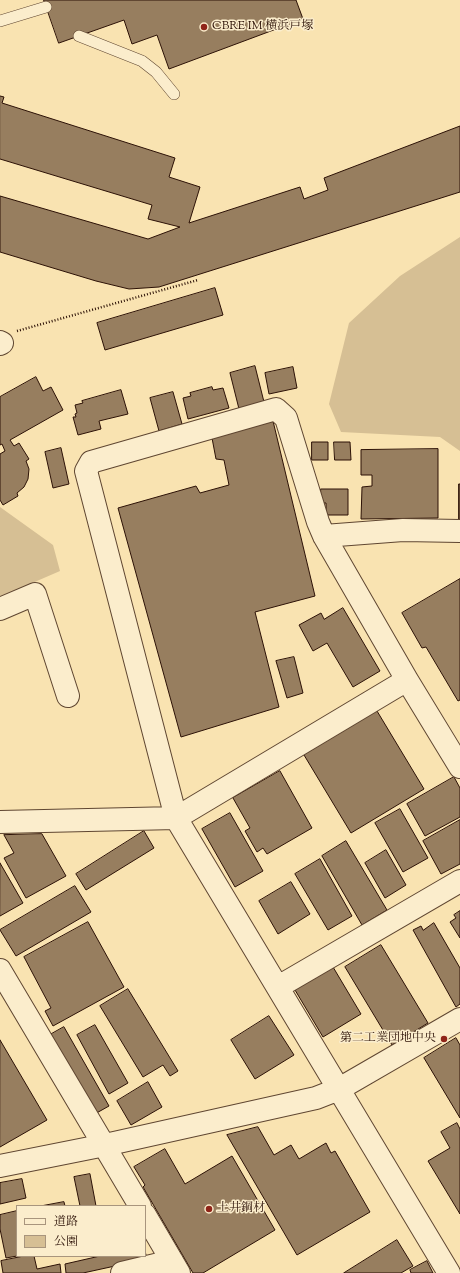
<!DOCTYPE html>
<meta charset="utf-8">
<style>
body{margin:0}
#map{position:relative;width:460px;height:1273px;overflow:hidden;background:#f9e3b1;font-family:"Sorts Mill Goudy","Noto Serif JP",serif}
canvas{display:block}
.legend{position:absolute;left:16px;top:1205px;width:130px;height:52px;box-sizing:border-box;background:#fbedcc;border:1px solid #a8957d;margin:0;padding:5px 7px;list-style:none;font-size:12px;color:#2c1106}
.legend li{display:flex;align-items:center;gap:8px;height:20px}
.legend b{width:20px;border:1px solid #a8957d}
</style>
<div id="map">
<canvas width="460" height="1273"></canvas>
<ul class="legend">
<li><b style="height:5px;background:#fbedcc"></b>道路</li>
<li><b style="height:11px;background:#d6bf94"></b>公園</li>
</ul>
</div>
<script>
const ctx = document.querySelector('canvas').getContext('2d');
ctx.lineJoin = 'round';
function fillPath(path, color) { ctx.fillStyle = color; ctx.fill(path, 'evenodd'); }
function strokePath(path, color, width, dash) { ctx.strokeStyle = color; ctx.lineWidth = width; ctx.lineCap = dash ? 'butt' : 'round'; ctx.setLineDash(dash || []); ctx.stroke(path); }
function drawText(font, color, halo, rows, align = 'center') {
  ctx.font = font + ' "Sorts Mill Goudy","Noto Serif JP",serif'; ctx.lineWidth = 3; ctx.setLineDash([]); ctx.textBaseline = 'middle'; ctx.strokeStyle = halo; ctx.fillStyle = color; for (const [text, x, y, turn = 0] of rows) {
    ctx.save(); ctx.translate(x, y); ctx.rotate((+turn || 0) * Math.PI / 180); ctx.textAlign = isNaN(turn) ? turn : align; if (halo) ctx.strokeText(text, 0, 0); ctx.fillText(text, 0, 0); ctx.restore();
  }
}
const green = new Path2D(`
 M460,237V451L440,437L341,432L329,404L349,323L400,276Z
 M0,507L53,545L60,571L0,597Z`);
const building = new Path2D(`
 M44,0H296L303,19L169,69L157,35L132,44L124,20L59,43Z
 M0,96L4,97L2,103L175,158L169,177L200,187L189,223L300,187L304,199L328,190L324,178L460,126V192L159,287L129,289L96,281L0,252V196L148,239L180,227L148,219L152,205L0,159Z
 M215,288L223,315L105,350L97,323Z
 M255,366L264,402L239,409L230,373Z
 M293,367L297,388L269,394L265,373Z
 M36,377L43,391L51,387L63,410L10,440L14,446L19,443L29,459L26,461L29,469L28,479L24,487L17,493L18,496L3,505L0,500V454L5,451L2,444L0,445V397Z
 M212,387L213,390L223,388L229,408L188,419L183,398L191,396L190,393Z
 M121,390L128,414L99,421L101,429L78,435L73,417H76L75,414L77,413L75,405L83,403L82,401Z
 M173,392L182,424L159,431L150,398Z
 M273,421L315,596L255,612L279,707L181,737L118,508L196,486L200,493L229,485L224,460L216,459L212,438Z
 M312,442H328V460H312Z
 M334,442H350L351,460H335Z
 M61,448L69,484L53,488L45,452Z
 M438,449V518L361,519L362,487L372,486V475H361V450Z
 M459,484H460V520H459Z
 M321,489H348V515H326V503H321Z
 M460,579V700L458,701L426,647L422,648L402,613Z
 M343,608L380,671L353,687L327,643L313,651L299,625L321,613L324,619Z
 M294,657L303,693L287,698L276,661Z
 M377,711L424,789L351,833L304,755Z
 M280,771L312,828L267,854L263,848L257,852L245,831L250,828L233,798Z
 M454,777L460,788V817L425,836L407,804Z
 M400,809L428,858L403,872L375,823Z
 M230,813L263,871L235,887L202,829Z
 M460,820V864L441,874L423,841Z
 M144,831L154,848L86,890L76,874Z
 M42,834L66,876L26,898L4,858L14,853L4,835Z
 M346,841L387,910L362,925L322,856Z
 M386,850L406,885L385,898L365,863Z
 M320,859L352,916L328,930L295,874Z
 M0,863L23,903L0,916Z
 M291,882L310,914L278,934L259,901Z
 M75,886L91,912L16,956L0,930Z
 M460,911V938L450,922L456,918L454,915Z
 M88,922L124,987L53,1026L45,1011L51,1008L24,957Z
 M434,923L460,968V1004L456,1007L413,930L421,926L423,930Z
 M381,945L428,1023L392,1045L345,967Z
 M333,967L361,1014L323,1037L295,990Z
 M128,989L178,1071L170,1076L163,1065L143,1077L100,1006Z
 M269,1016L294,1055L255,1079L231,1040Z
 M95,1025L128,1083L109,1094L77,1035Z
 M64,1027L109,1106L93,1115L48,1036Z
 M456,1038L460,1045V1118L424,1058Z
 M0,1040L47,1120L0,1147Z
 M148,1082L162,1107L131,1125L117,1101Z
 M457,1123L460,1129V1214L428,1161L450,1148L441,1132Z
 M258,1127L274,1155L291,1145L299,1159L326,1143L331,1153L335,1151L370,1212L297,1255L227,1135Z
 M165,1149L185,1184L232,1156L275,1230L203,1273H193L143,1187L145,1185L134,1167Z
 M90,1174L96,1206H80L74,1177Z
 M22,1179L26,1198L0,1204V1183Z
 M64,1202L65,1206H41Z
 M17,1211V1256L6,1258L0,1229V1215Z
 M397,1240L413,1266L401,1273H344Z
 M145,1251L147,1259L83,1273H66L65,1264L100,1256H145Z
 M24,1256H34L37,1269L60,1264L61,1273H3L1,1261Z
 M427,1261L433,1273H411L410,1270Z`);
const path = new Path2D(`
 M17,331L198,280`);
const service = new Path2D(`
 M0,21L46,7
 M79,36L142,61L156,72L174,94`);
const minor = new Path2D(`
 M0,342L2,343L0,344
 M324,536L403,530L460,531
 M0,609L35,594L68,696
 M0,822L176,818L407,680
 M0,970L140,1206
 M278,987L460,881
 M0,1166L105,1145L316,1098L339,1089L460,1019
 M145,1215L179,1273
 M122,1273L172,1261
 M449,1273L176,818L86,471L91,462L276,409L286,418L318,522L324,536L407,680L460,767`);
const markers = [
 [204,27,4,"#8f2418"],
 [444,1039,4,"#8f2418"],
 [209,1209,4,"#8f2418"]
];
const poiNames = [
 ["CBRE IM 横浜戸塚",212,27],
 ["第二工業団地中央",436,1039,"right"],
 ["土井鋼材",217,1209]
];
fillPath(green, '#d6bf94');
fillPath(building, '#977e5f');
strokePath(building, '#2c1106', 1);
strokePath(service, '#5f4631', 12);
strokePath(minor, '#5f4631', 24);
strokePath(path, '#2c1106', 2.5, [1, 2]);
strokePath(service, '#fbedcc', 11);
strokePath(minor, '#fbedcc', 22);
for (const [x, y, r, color] of markers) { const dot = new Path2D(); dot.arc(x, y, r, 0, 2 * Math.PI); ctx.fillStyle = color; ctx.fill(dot); strokePath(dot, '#fbedcc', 1.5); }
drawText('12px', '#2c1106', '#fbedcc', poiNames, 'left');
</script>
